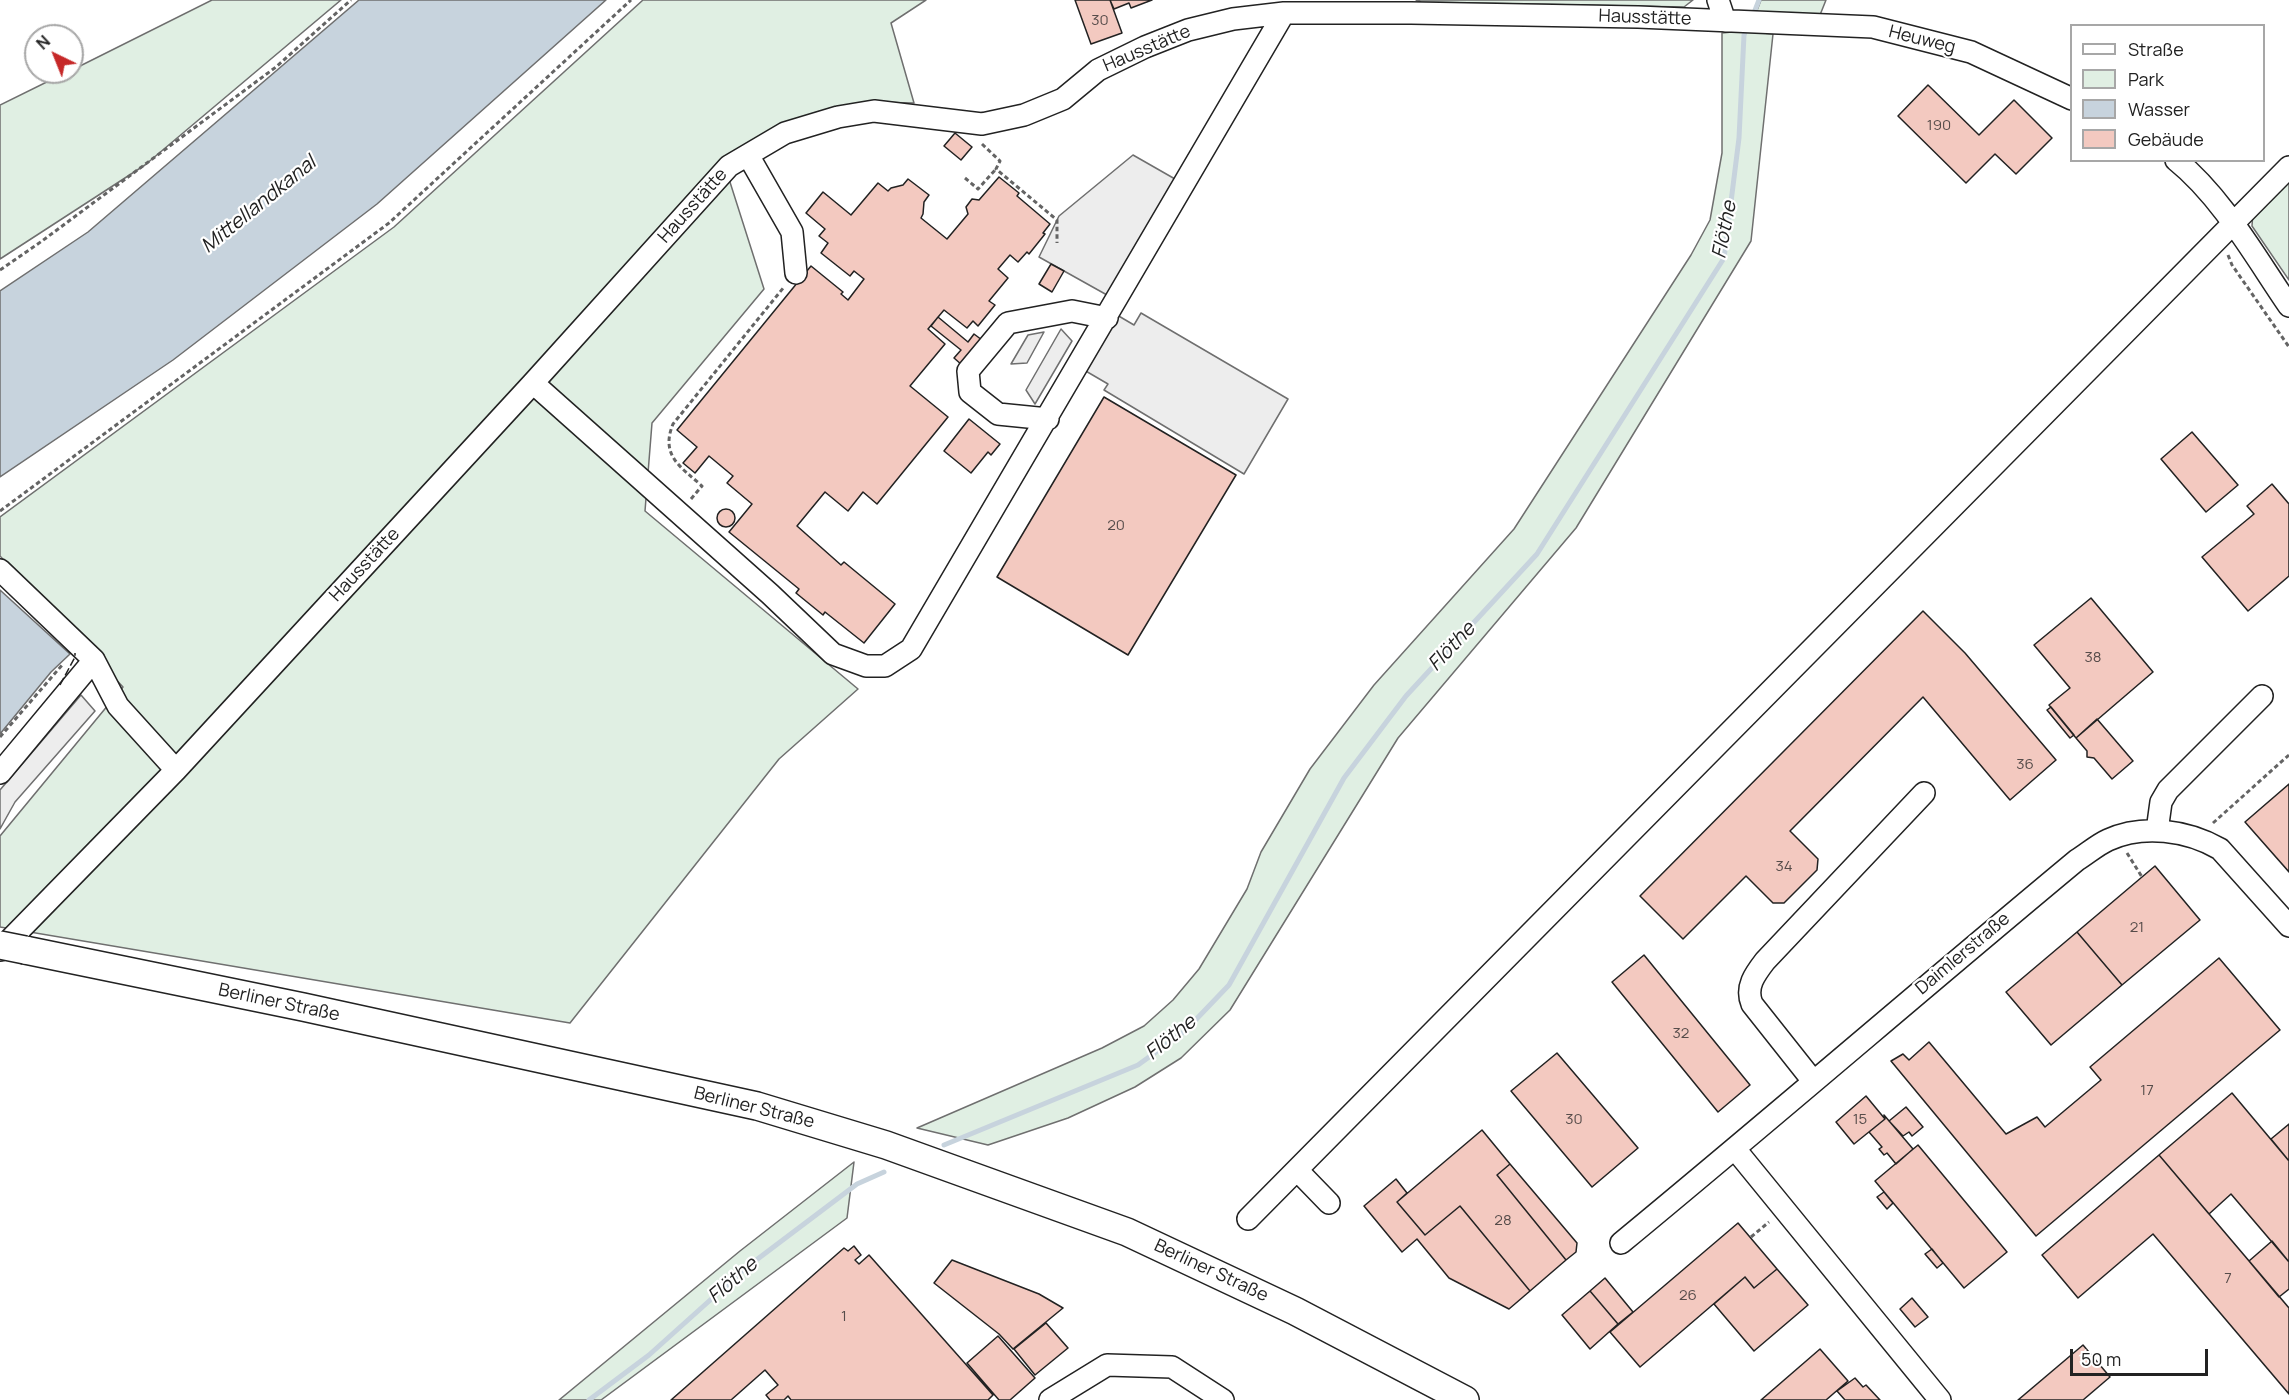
<!DOCTYPE html>
<meta charset="utf-8">
<style>
body{margin:0}
#map{position:relative;width:2289px;height:1400px;overflow:hidden;background:#fff;font-family:Manrope,sans-serif}
canvas{display:block}
.legend{position:absolute;left:2070px;top:24px;width:195px;height:138px;box-sizing:border-box;background:#fff;border:2px solid #a7a7a7;margin:0;padding:8px 10px;list-style:none;font-size:18px;color:#222}
.legend li{display:flex;align-items:center;gap:12px;height:30px}
.legend b{width:30px;border:2px solid #a7a7a7}
.north{position:absolute;left:24px;top:24px;width:60px;height:60px;box-sizing:border-box;background:#fff;border:2px solid #a7a7a7;border-radius:50%;rotate:317deg;font-size:16px;font-weight:700;line-height:24px;text-align:center;color:#222}
.north::after{content:'';display:block;margin:auto;width:21px;height:27px;background:#c62828;clip-path:polygon(50% 0,100% 100%,50% 72%,0 100%)}
.scale{position:absolute;left:2070px;top:1349px;width:138px;height:27px;box-sizing:border-box;border:3px solid #222;border-top:0;padding-left:8px;font-size:18px;line-height:21px;white-space:nowrap;color:#222;-webkit-text-stroke:4px #fff;paint-order:stroke}
</style>
<div id="map">
<canvas width="2289" height="1400"></canvas>
<ul class="legend">
<li><b style="height:8px;background:#fff"></b>Straße</li>
<li><b style="height:16px;background:#e0efe3"></b>Park</li>
<li><b style="height:16px;background:#c7d3dd"></b>Wasser</li>
<li><b style="height:16px;background:#f3c9c0"></b>Gebäude</li>
</ul>
<div class="north">N</div>
<div class="scale">50 m</div>
</div>
<script>
const ctx = document.querySelector('canvas').getContext('2d');
ctx.lineJoin = 'round';
function fillPath(path, color) { ctx.fillStyle = color; ctx.fill(path, 'evenodd'); }
function strokePath(path, color, width, dash) { ctx.strokeStyle = color; ctx.lineWidth = width; ctx.lineCap = dash ? 'butt' : 'round'; ctx.setLineDash(dash || []); ctx.stroke(path); }
function drawText(font, color, halo, rows, align = 'center') {
  ctx.font = font + ' Manrope,sans-serif'; ctx.lineWidth = 4.5; ctx.setLineDash([]); ctx.textBaseline = 'middle'; ctx.strokeStyle = halo; ctx.fillStyle = color; for (const [text, x, y, turn = 0] of rows) {
    ctx.save(); ctx.translate(x, y); ctx.rotate((+turn || 0) * Math.PI / 180); ctx.textAlign = isNaN(turn) ? turn : align; if (halo) ctx.strokeText(text, 0, 0); ctx.fillText(text, 0, 0); ctx.restore();
  }
}
const green = new Path2D(`
 M212,0H341L145,165L0,259V105L67,72H72V70Z
 M643,0H926L891,23L914,103L869,102L801,120L729,179L764,289L652,423L645,511L858,689L779,759L570,1023L0,927V836L123,687L0,556V517L394,227Z
 M1416,0H1693L1684,7L1421,2Z
 M1761,0H1826L1820,15L1756,13Z
 M1742,31L1773,34L1751,241L1576,528L1398,738L1230,1010L1181,1058L1135,1087L1068,1118L988,1145L917,1128L1102,1048L1144,1026L1173,1000L1199,969L1247,889L1261,852L1310,769L1374,685L1514,529L1691,255L1710,220L1722,153V33Z
 M2289,175V280L2252,226L2253,211Z
 M854,1162L847,1218L601,1400H559L740,1251Z`);
const parking = new Path2D(`
 M1133,155L1175,179L1107,295L1039,257L1059,216Z
 M1141,313L1288,399L1244,474L1104,390L1108,384L1084,370L1117,315L1134,325Z
 M1061,329L1072,341L1035,404L1026,390Z
 M1044,332L1027,363L1011,364L1028,335Z
 M81,695L95,711L15,802L0,829V790Z`);
const water = new Path2D(`
 M359,0H606L377,204L173,360L0,477V291L88,232Z
 M0,590L70,654L51,672L0,734Z`);
const stream = new Path2D(`
 M1752,18L1759,0
 M944,1145L1138,1065L1185,1031L1229,985L1344,778L1406,696L1537,554L1724,258L1739,138L1744,35L1748,26
 M589,1400L649,1355L747,1267L857,1184L884,1172`);
const building = new Path2D(`
 M1075,0H1110L1122,33L1091,44Z
 M1110,0H1152L1131,8L1129,3L1114,9Z
 M1928,85L1979,135L2014,100L2052,138L2016,174L1995,154L1966,183L1898,116Z
 M955,133L972,147L961,160L944,146Z
 M999,177L1019,193L1017,196L1050,224L1043,233L1045,234L1029,254L1027,252L1018,262L1010,255L998,269L1008,278L989,301L995,305L978,326L973,321L967,328L944,310L928,329L945,344L910,386L948,417L877,504L863,492L848,511L825,492L797,526L841,565L844,562L895,604L864,643L825,612L823,615L796,593L799,589L729,532L752,504L727,483L733,476L709,456L695,473L683,463L697,447L677,430L811,266L843,292L841,294L848,300L864,279L854,271L850,276L821,253L828,243L819,236L825,229L806,213L823,192L851,215L878,183L888,191L891,188L903,185L908,179L929,195L924,202L923,214L921,218L947,239L968,214L966,207L972,199L979,200Z
 M1051,264L1064,271L1052,292L1039,284Z
 M938,317L968,342L974,334L982,340L962,365L954,358L961,350L931,326Z
 M1104,397L1236,475L1128,655L997,577Z
 M969,419L1000,444L991,455L988,452L971,473L944,451Z
 M2192,432L2238,485L2206,512L2161,459Z
 M2272,484L2289,504V576L2248,611L2202,557L2254,514L2247,506Z
 M717 518a9 9 0 1 1 18 0a9 9 0 1 1-18 0Z
 M2091,598L2153,672L2076,738L2049,705L2070,688L2034,645Z
 M1923,611L1965,653L2056,760L2010,800L1923,697L1790,831L1818,859L1817,870L1784,903H1773L1746,876L1683,939L1640,896Z
 M2051,707L2074,735L2070,738L2047,710Z
 M2097,719L2133,761L2112,779L2094,758L2087,757V751L2076,738Z
 M2289,784V872L2245,822Z
 M2155,866L2200,920L2122,985L2077,932Z
 M2077,932L2122,985L2051,1045L2006,992Z
 M1644,955L1750,1085L1718,1112L1612,982Z
 M2219,958L2280,1030L2036,1236L1891,1061L1903,1054L1909,1060L1929,1042L2006,1134L2037,1117L2045,1127L2101,1080L2090,1067Z
 M1557,1053L1638,1148L1592,1187L1511,1091Z
 M2232,1093L2289,1161V1262L2231,1194L2209,1214L2159,1155Z
 M1866,1096L1885,1119L1854,1144L1836,1122Z
 M1906,1107L1923,1127L1912,1136L1909,1132L1903,1136L1889,1121Z
 M1884,1115L1913,1149L1896,1164L1887,1153L1884,1155L1879,1149L1882,1147L1869,1132L1885,1119Z
 M2289,1124V1161L2271,1139Z
 M1482,1130L1510,1164L1497,1175L1566,1260L1530,1291L1460,1206L1425,1235L1397,1202Z
 M1918,1145L2007,1252L1964,1288L1875,1181Z
 M2159,1155L2289,1308V1394L2153,1234L2078,1298L2042,1255Z
 M1510,1164L1577,1243L1576,1252L1566,1260L1497,1175Z
 M1396,1179L1407,1193L1397,1202L1425,1235L1460,1206L1530,1291L1509,1309L1449,1278L1417,1239L1402,1252L1364,1206Z
 M1884,1192L1893,1203L1887,1209L1877,1197Z
 M1738,1223L1777,1269L1754,1288L1745,1277L1640,1367L1610,1332Z
 M2272,1241L2289,1262V1289L2279,1297L2249,1261Z
 M854,1246L861,1255L855,1260L859,1264L869,1255L993,1395L988,1400H791L788,1396L784,1400H770L766,1395L778,1385L765,1370L731,1400H671L844,1248L848,1251Z
 M1932,1249L1943,1263L1937,1268L1925,1254Z
 M952,1260L1039,1294L1063,1308L1013,1349L999,1334L934,1283Z
 M1777,1269L1808,1305L1754,1351L1714,1304L1745,1277L1754,1288Z
 M1605,1278L1633,1312L1618,1324L1590,1291Z
 M1590,1291L1618,1324L1590,1349L1562,1315Z
 M1912,1298L1928,1317L1915,1327L1900,1309Z
 M1046,1323L1068,1348L1035,1375L1014,1349Z
 M998,1336L1035,1378L1010,1400H999L967,1363Z
 M2083,1345L2110,1377L2083,1400H2018Z
 M1820,1349L1848,1381L1826,1400H1761Z
 M1855,1378L1863,1387L1866,1385L1880,1400H1845L1837,1391Z`);
const path = new Path2D(`
 M982,144L1000,161L996,169L1057,220V243
 M965,178L978,189L996,169
 M2228,255L2232,265L2289,347
 M0,270L42,241L276,67L351,0
 M691,499L702,486C681,467 660,456 673,424L784,287
 M0,511L389,223L631,0
 M0,737L63,664
 M2213,823L2289,755
 M2127,853L2142,877
 M1751,1237L1769,1222`);
const minor = new Path2D(`
 M1718,0L1725,21
 M748,155L792,232L796,273
 M2176,160C2222,197 2256,258 2289,306
 M533,383L770,594L833,654L866,666H885L911,649L1284,13
 M1048,419L998,414L970,392L968,371L1008,323L1072,311L1107,318
 M0,570L94,660L118,706L176,770
 M0,773L94,660
 M2157,831L2161,802L2168,790L2262,696
 M0,950L176,770L533,383L729,166L785,133L838,117L874,111L982,124L1024,115L1063,99L1098,70L1145,47L1188,30L1233,19L1284,13H1411L1638,17L1873,27L1971,52L2072,99
 M1813,1081L1752,1004C1745,987 1755,974 1765,961L1924,793
 M1735,1149L1940,1400
 M1297,1170L1329,1203
 M1248,1219L2289,167
 M1621,1243C1774,1117 1924,987 2077,860C2087,854 2097,845 2108,840C2143,824 2187,830 2220,849L2289,926
 M1050,1400L1107,1365L1172,1367L1223,1400`);
const major = new Path2D(`
 M25,950L303,1007L757,1106L886,1145L1127,1232L1295,1311L1465,1400`);
const majorBridge = new Path2D(`
 M0,945L25,950`);
const fence = new Path2D(`
 M60,685L75,657V653`);
const numberNames = [
 ["30",1100,21],
 ["190",1939,126],
 ["20",1116,526],
 ["38",2093,658],
 ["36",2025,765],
 ["34",1784,867],
 ["21",2137,928],
 ["32",1681,1034],
 ["17",2147,1091],
 ["30",1574,1120],
 ["15",1860,1120],
 ["28",1503,1221],
 ["7",2228,1279],
 ["26",1688,1296],
 ["1",844,1317]
];
const streetNames = [
 ["Hausstätte",1645,18,2],
 ["Heuweg",1922,40,14],
 ["Hausstätte",1147,49,-23],
 ["Hausstätte",693,206,-48],
 ["Hausstätte",365,565,-47],
 ["Daimlerstraße",1963,954,-40],
 ["Berliner Straße",279,1003,12],
 ["Berliner Straße",754,1108,14],
 ["Berliner Straße",1211,1271,25]
];
const waterNames = [
 ["Mittellandkanal",259,205,-39],
 ["Flöthe",1725,230,-79],
 ["Flöthe",1452,647,-47],
 ["Flöthe",1171,1038,-39],
 ["Flöthe",733,1281,-41]
];
fillPath(green, '#e0efe3');
strokePath(green, '#6f6f6f', 1.5);
fillPath(parking, '#ededed');
strokePath(parking, '#6f6f6f', 1.5);
fillPath(water, '#c7d3dd');
strokePath(water, '#6f6f6f', 1.5);
strokePath(stream, '#c7d3dd', 5);
fillPath(building, '#f3c9c0');
strokePath(building, '#222', 1.5);
strokePath(minor, '#222', 24);
strokePath(major, '#222', 30);
strokePath(path, '#646464', 3, [4.5, 3]);
strokePath(minor, '#fff', 21);
strokePath(major, '#fff', 27);
strokePath(majorBridge, '#222', 30, []);
strokePath(majorBridge, '#fff', 27);
strokePath(fence, '#222', 1.5, [8, 3]);
drawText('15px', '#564c4a', null, numberNames);
drawText('18px', '#222', '#fff', streetNames);
drawText('italic 20px', '#222', '#fff', waterNames);
</script>
